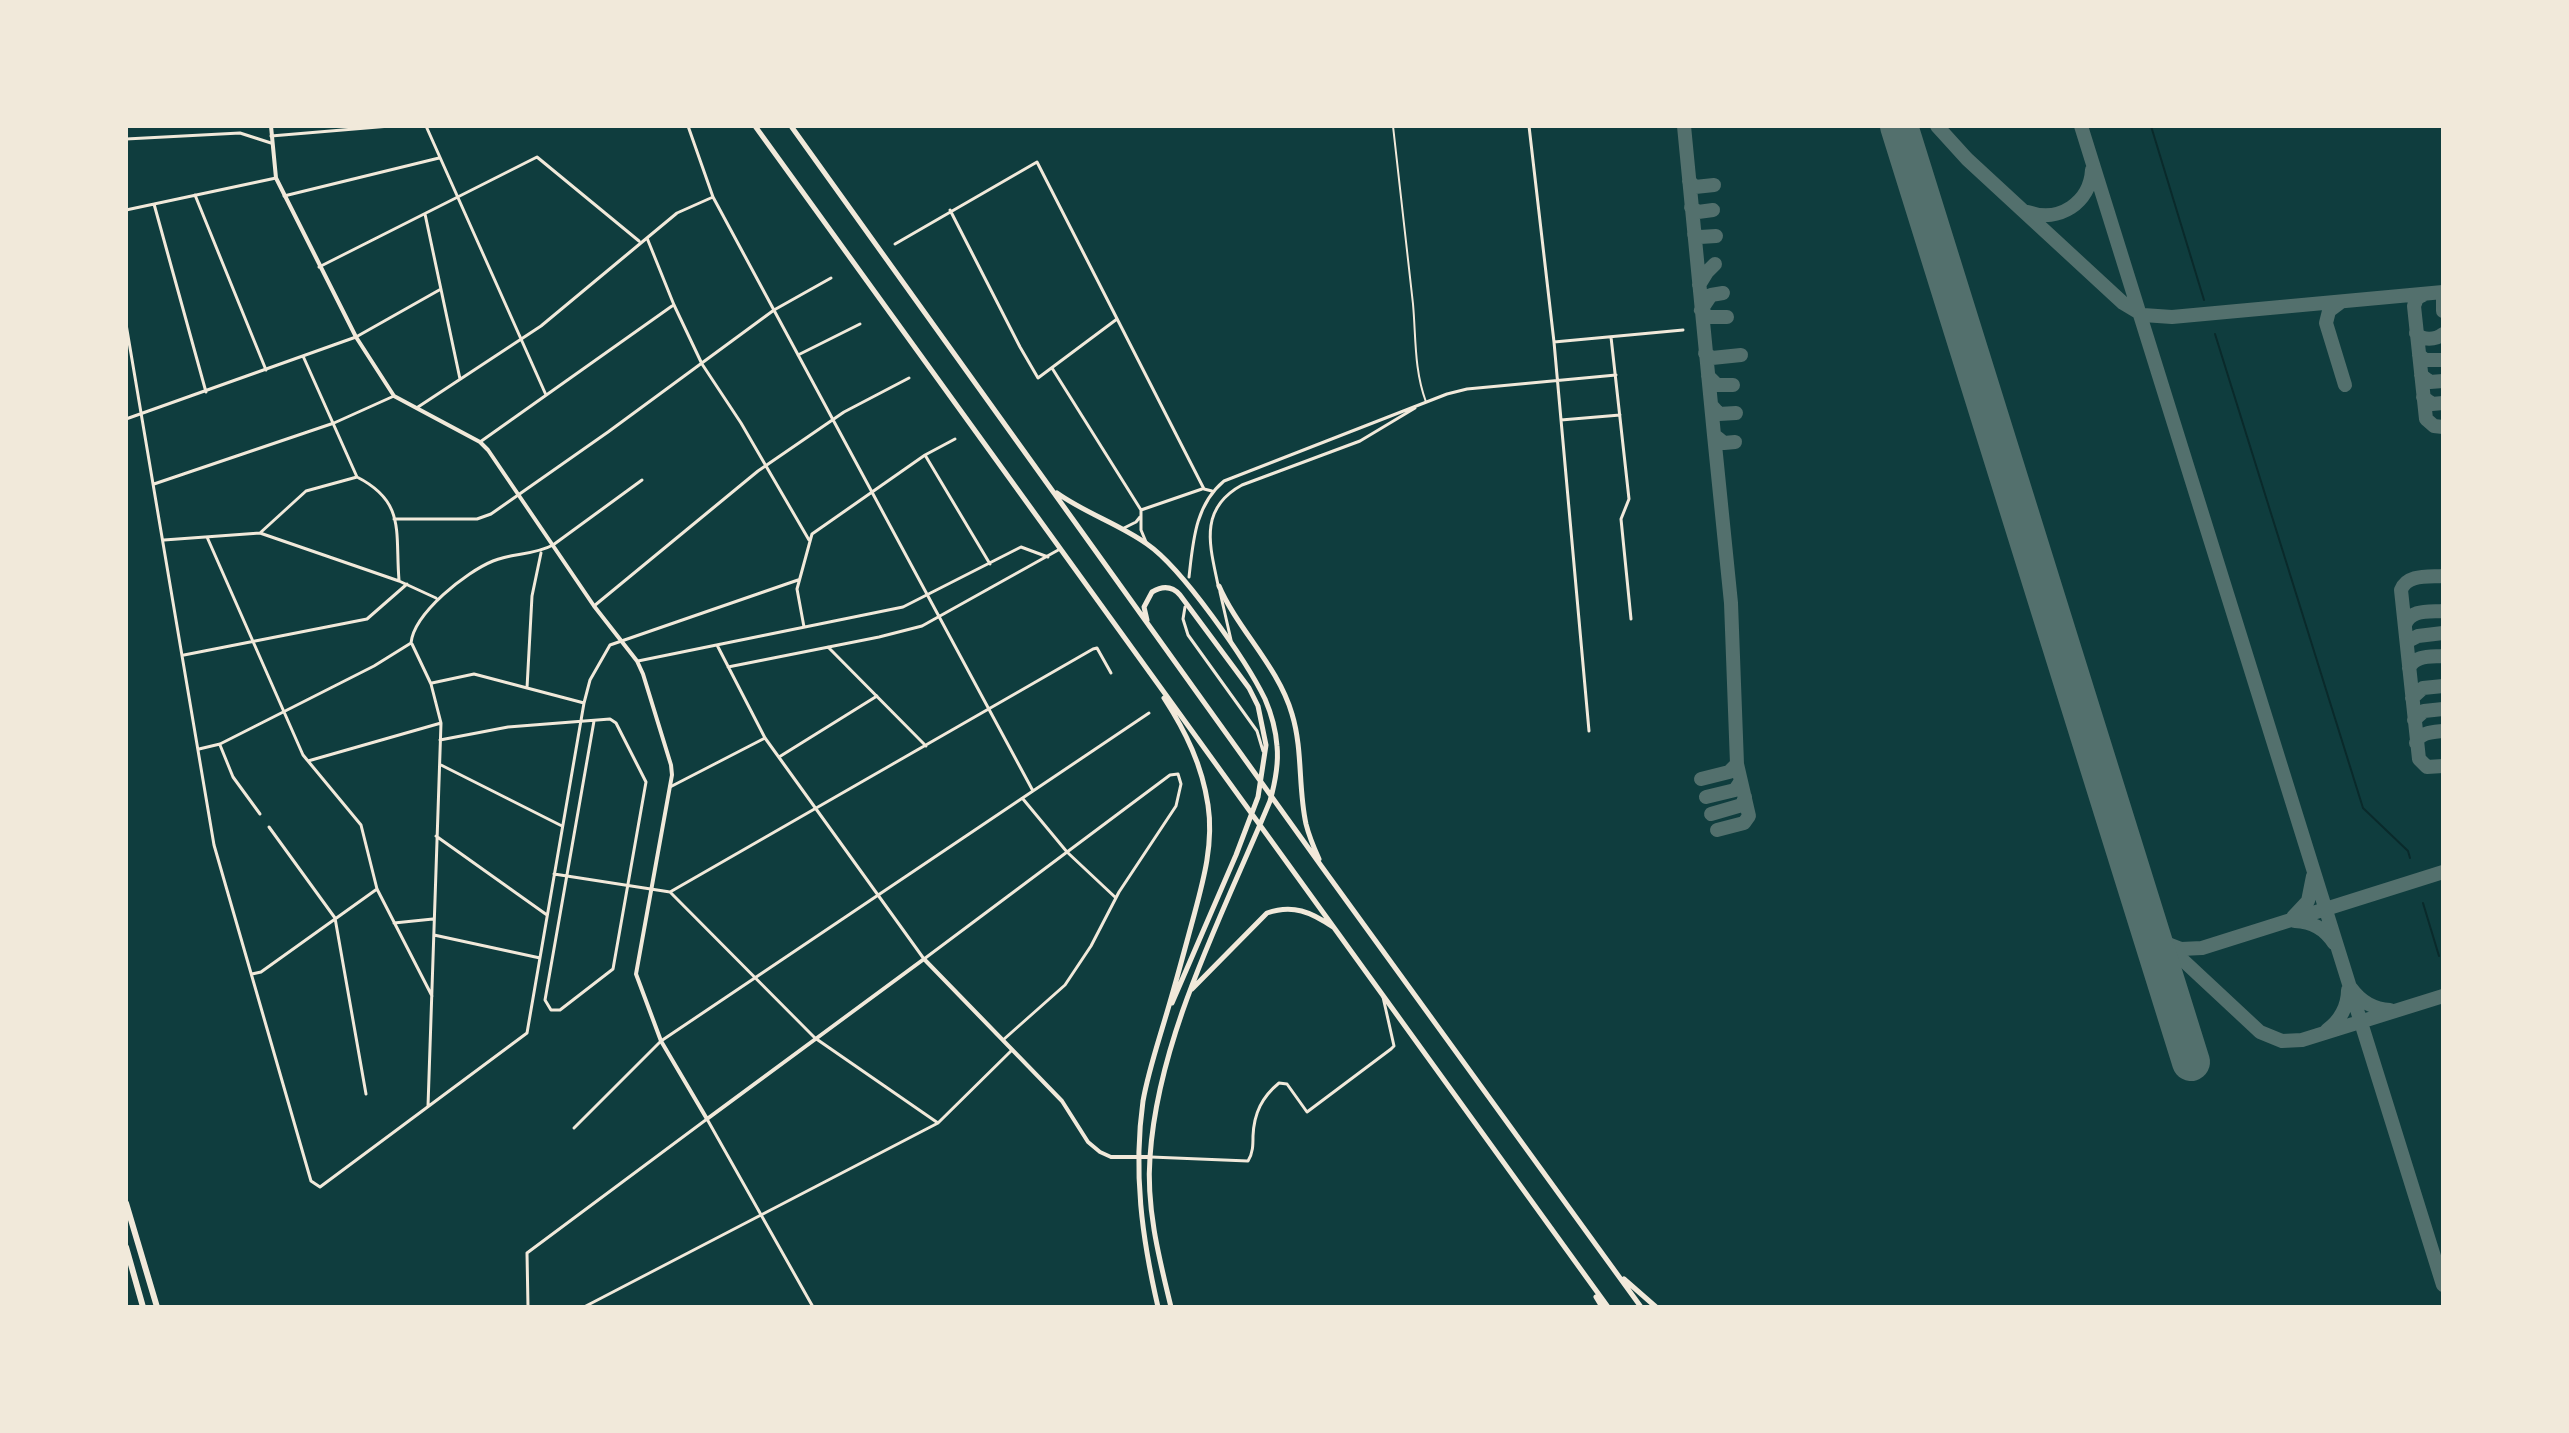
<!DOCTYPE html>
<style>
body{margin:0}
#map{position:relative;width:2569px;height:1433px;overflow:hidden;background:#0f3d3e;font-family:"Fira Sans Condensed",sans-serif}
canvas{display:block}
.frame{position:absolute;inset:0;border:128px solid #f1e9da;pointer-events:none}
</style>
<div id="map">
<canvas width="2569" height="1433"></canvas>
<div class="frame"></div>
</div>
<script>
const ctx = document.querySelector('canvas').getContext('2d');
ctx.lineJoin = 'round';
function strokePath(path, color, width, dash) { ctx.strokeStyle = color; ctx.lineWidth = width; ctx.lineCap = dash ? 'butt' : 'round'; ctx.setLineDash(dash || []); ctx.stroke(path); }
const stream = new Path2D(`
 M2151,126L2204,300
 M2215,334L2363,808L2408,851L2410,858
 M2423,903L2439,956`);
const taxiway = new Path2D(`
 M1684,126L1714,435L1724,443L1735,442
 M1937,126L1967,159L2123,303L2143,315L2172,317L2443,292
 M2081,126L2443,1285
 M1689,181L1695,187L1714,185
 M1691,207L1698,212L1713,210
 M2028,212C2059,223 2090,203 2092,170
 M1694,234L1700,237L1716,236
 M1699,285L1707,272L1715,264
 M1723,293L1711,295L1701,310L1708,317H1727
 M2423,295L2417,298L2414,306L2426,419L2434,426L2443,427
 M2443,300V311
 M2341,302L2329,311L2326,323L2345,385
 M2416,333C2422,341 2436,340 2443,334
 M1705,353L1712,358L1741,355
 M2419,355L2425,360H2443
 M2421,375L2430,382L2443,381
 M1708,376L1717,385H1733
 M2423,397L2432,404L2443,403
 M1711,405L1719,414L1736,413
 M1714,435L1731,603L1737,764L1749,816L1744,823L1717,830
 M2443,576C2428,577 2407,574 2401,590L2419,759L2427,767L2443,766
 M2405,625C2410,609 2429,612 2443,611
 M2407,646L2408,641L2418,636L2443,633
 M2409,668C2415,655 2430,657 2443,656
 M2412,698L2423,688L2443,686
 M2414,720L2424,711L2443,709
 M2416,743C2420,732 2433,732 2443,731
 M1701,779L1729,772L1737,764
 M1706,797L1735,790L1741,781
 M1711,814L1742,805L1745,797
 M2293,917L2308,901L2313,876
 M2295,921C2312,922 2324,928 2334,943
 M2148,923L2157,936L2260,1032L2282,1041L2302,1040L2443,996
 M2168,944L2181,949L2202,948L2443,872
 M2351,988C2361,1002 2373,1009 2390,1010
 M2327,1030C2340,1021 2348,1006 2348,990`);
const runway = new Path2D(`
 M1899,126L2191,1062`);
const service = new Path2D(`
 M1393,126C1400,185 1406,245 1413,304C1416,337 1414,370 1426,402`);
const minor = new Path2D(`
 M426,126L546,395
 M688,126L713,197L1033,791
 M1529,126L1554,342L1589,731
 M271,136L390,126
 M126,139L240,133L271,143
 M195,195L266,370
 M284,196L439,158
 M154,204L206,392
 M126,210L276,178
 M950,210L1020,347L1038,378L1117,319
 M425,214L460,379
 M647,238L674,305L702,364L741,423L809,540
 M895,244L1037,162L1204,489L1212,491
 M319,267L537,157L639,241
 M126,324L214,845L311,1181L320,1187L527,1033L584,703L590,680L610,645L798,580
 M1611,337L1629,499L1621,519L1631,619
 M1554,342L1683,330
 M798,355L860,324
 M303,356L357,477
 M1052,368L1141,510V530L1146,542
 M418,407L541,326L677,213L713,197
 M126,419L356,337L441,289
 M1561,420L1620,415
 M480,442L672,306
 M925,455L990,564
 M154,484L334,423L394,396
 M1141,510L1202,489
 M394,519H477L491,514L608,432L774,310L831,278
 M1124,528L1136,522L1140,517
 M260,533L306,491L357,477C406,502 395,532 399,580
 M207,537L303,755L361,825L377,889L432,996
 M164,540L260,533L399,581L436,598
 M1189,577C1193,542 1195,505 1224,481L1447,394L1467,389L1616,375
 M1218,585C1210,546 1198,509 1242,485L1360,441L1415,408
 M1220,592L1231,640
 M594,606L758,471L844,412L909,378
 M1185,607L1183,619L1188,635L1257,731L1263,751
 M804,627L797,589L812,534L925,455L955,439
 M412,644L431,684L441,723L428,1106
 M717,645L765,738L924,959L1170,775L1178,774L1181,784L1176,806L1119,892L1091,946L1065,985L1003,1040
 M828,647L926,746
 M184,655L367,619L407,584
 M638,661L903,607L1021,547L1048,557
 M728,667L879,637L922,626L1060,549
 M432,683L474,674L584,703
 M527,688L532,596L541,553
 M440,740L508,727L610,719L616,723L646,782L613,969L560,1010H551L545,1000L594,721
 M220,745L233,777L260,814
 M199,749L220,744L374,666L411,643C414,613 466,572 493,561C512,553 535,555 553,545L642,480
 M779,757L877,696
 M308,761L441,723
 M441,765L562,826
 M670,787L765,738
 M1023,799L1067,852L1116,898
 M269,827L335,918L366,1094
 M436,836L547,915
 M554,874L670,892L815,1038L938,1123
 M670,892L1093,649L1097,648L1111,673
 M394,923L433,919
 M434,935L540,958
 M252,974L261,972L377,889
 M574,1128L661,1041L1149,713
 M1151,1157L1248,1161C1253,1153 1253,1145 1253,1136C1254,1113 1262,1097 1279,1083L1287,1084L1307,1112L1391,1049L1394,1046L1383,997
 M528,1307L527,1253L707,1119L813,1307
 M584,1307L938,1123L1012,1050`);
const tertiary = new Path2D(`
 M271,126L276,178L356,337L394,396L480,442L488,450L594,606L637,661L643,674L671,765L672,775L636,974L661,1041L707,1119L924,959L1062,1101L1088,1142L1100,1152L1111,1157H1150`);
const primary = new Path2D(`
 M755,126L1608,1307
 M791,126L1322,867L1641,1307
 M1057,493C1085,513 1119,524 1147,544C1182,568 1246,660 1265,699C1271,713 1276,732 1277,746C1279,765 1275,783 1270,801C1224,912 1158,1036 1150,1157C1146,1207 1159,1258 1171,1307
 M1219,586C1238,630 1278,666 1292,714C1303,750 1298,788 1306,824C1309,836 1314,848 1319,859
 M1147,620L1144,607L1152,592C1162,586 1172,586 1180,595L1249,688L1258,706L1266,745L1258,797L1236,855L1172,1003
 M1192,989L1267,913C1293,904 1311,912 1333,927
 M1624,1279L1656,1307
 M1596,1297L1602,1307
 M1158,1307C1142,1238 1133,1172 1143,1101C1148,1073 1157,1046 1165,1019C1175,986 1184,952 1193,919C1203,882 1214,844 1208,805C1202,765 1186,732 1164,698`);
const motorway = new Path2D(`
 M126,1203L157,1307
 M126,1247L143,1307`);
strokePath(stream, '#0a2a2b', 2);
strokePath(taxiway, '#53706d', 14);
strokePath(runway, '#53706d', 38);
strokePath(service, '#f1e9da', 2);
strokePath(minor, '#f1e9da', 3);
strokePath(tertiary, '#f1e9da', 4);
strokePath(primary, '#f1e9da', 5);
strokePath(motorway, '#f1e9da', 6);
</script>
